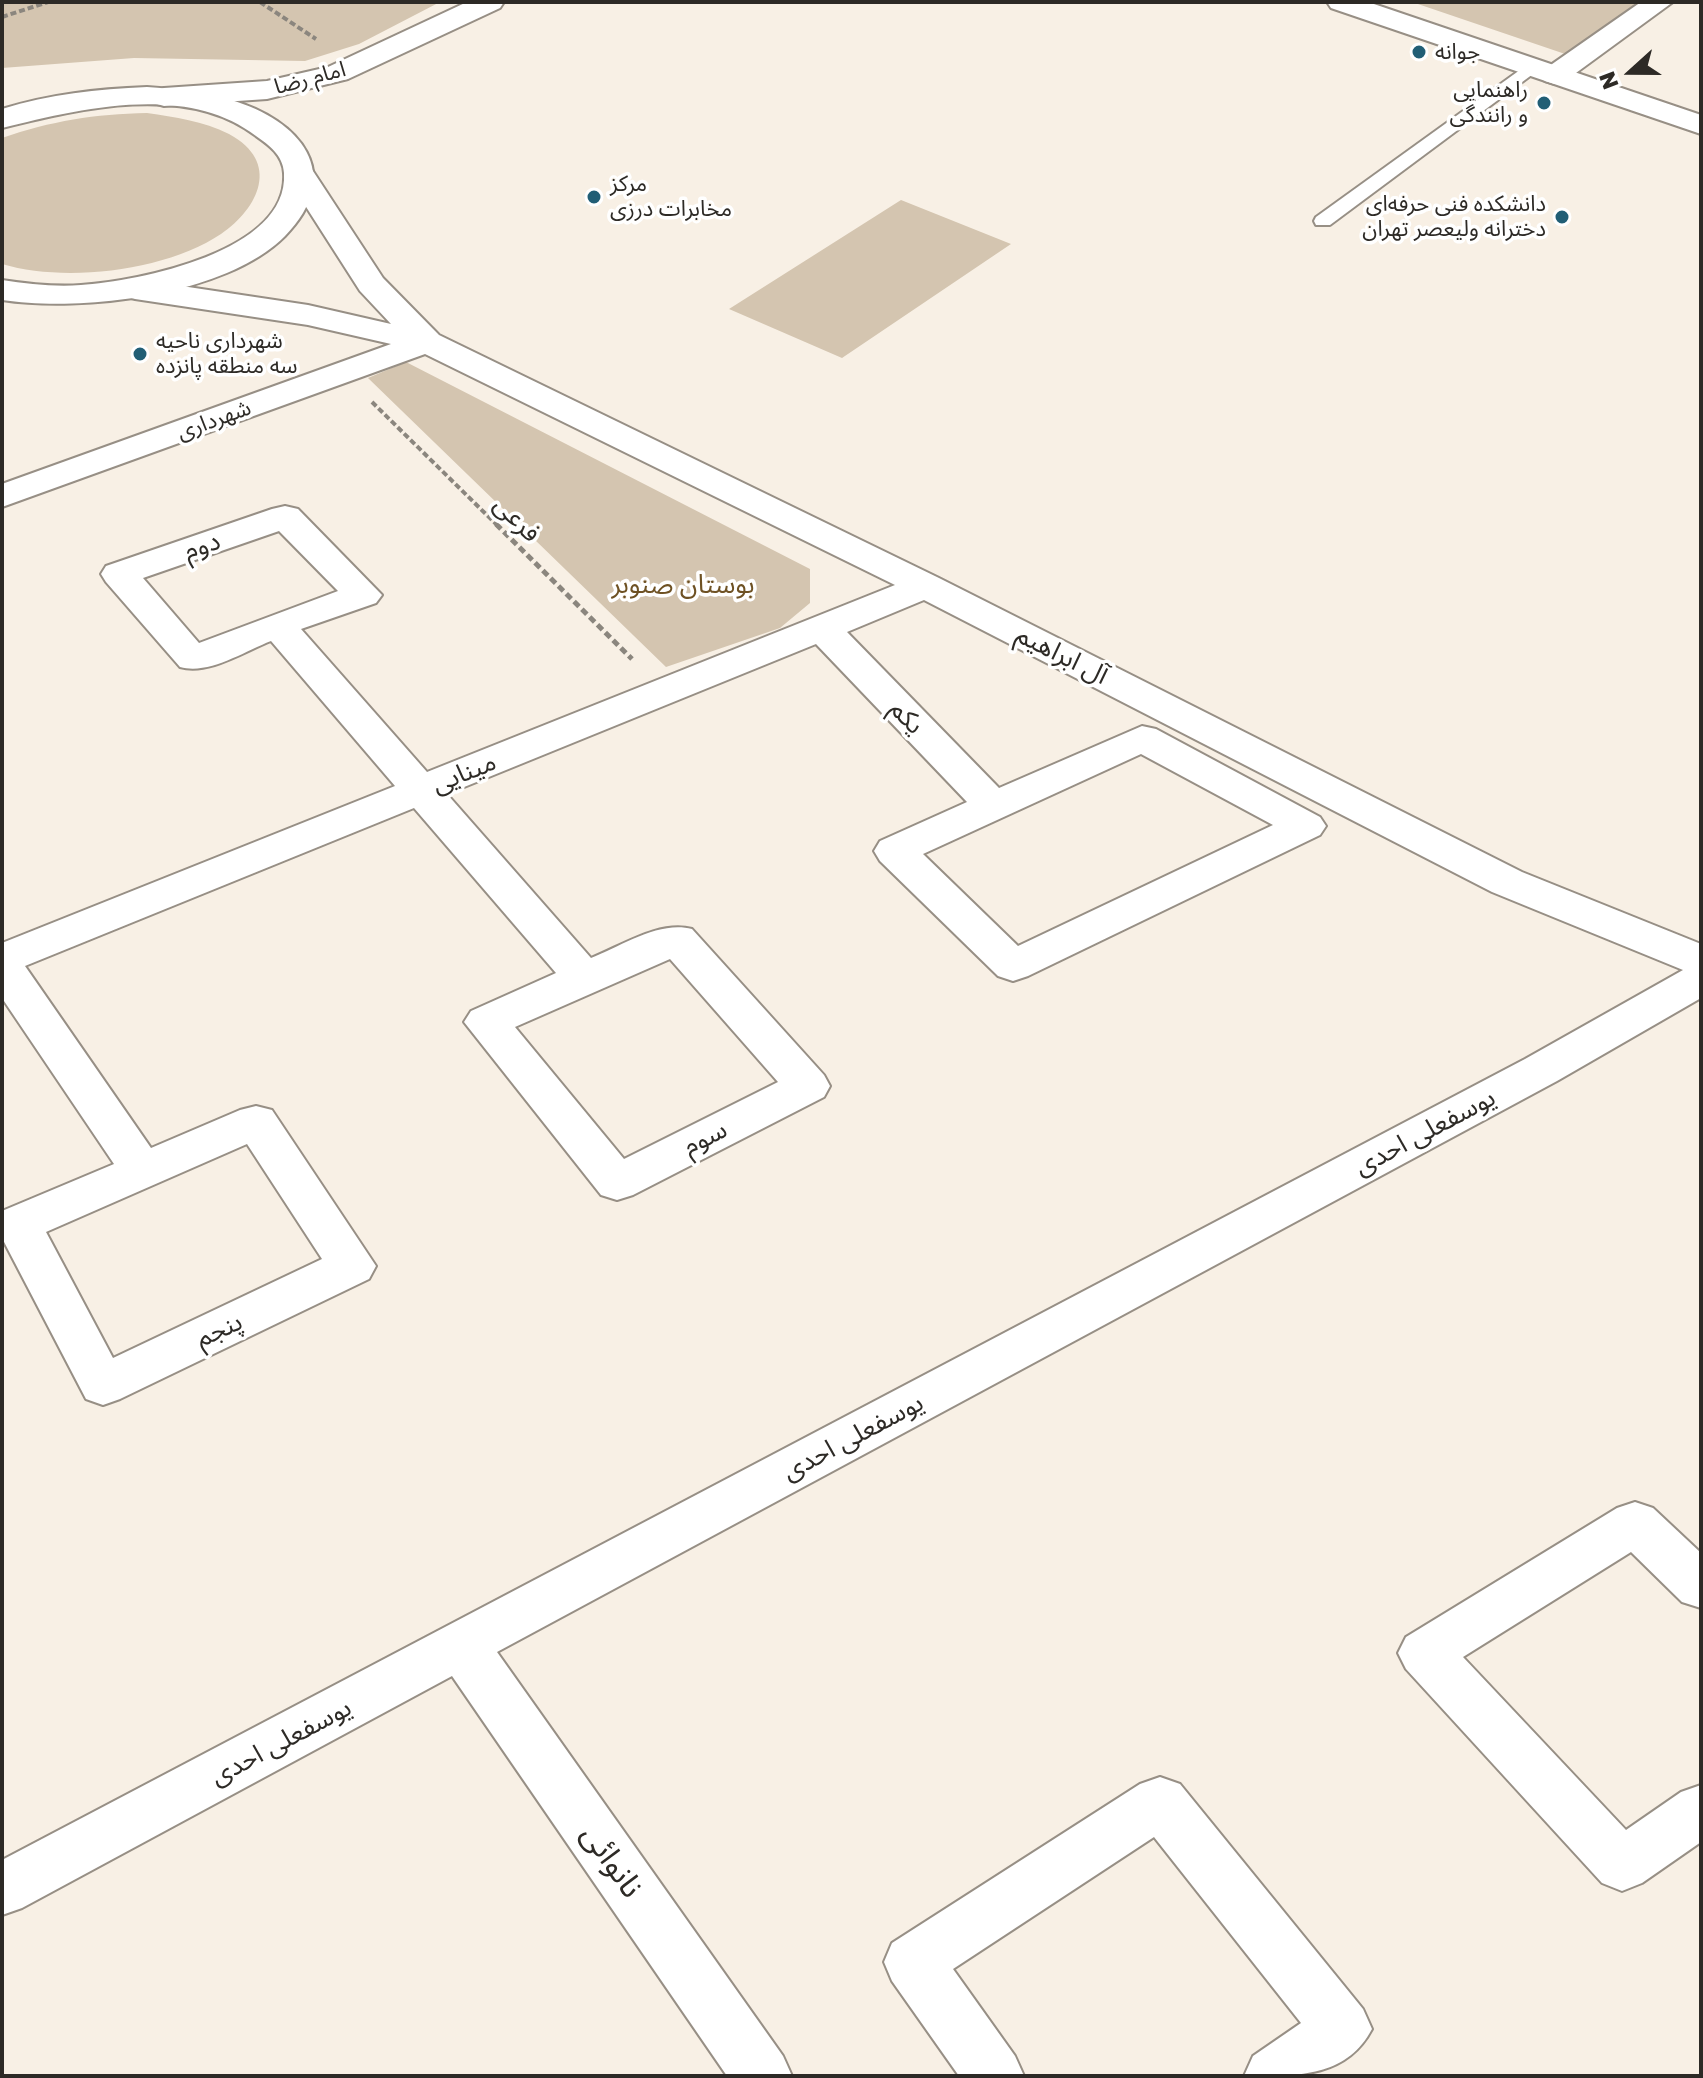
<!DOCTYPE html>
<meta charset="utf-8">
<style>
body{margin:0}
#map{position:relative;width:1703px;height:2078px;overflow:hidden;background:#f8f0e5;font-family:"Golos Text",sans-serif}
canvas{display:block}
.frame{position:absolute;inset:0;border:4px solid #2d2a26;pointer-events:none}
.north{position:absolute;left:1591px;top:32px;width:80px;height:80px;-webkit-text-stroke:6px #fff;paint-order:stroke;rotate:249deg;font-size:22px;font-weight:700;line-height:32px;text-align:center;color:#2d2a26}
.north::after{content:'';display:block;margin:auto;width:28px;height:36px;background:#2d2a26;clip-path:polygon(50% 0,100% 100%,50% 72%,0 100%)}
</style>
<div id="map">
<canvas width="1703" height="2078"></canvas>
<div class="frame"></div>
<div class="north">N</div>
</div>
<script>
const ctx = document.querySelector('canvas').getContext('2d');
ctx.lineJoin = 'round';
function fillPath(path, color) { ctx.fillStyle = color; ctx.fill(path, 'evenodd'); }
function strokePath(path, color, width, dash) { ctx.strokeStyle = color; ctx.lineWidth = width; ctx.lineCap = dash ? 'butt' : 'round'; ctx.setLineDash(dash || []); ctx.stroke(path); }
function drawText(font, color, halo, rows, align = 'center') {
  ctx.font = font + ' "Golos Text","Noto Sans Arabic",sans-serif'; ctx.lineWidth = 7; ctx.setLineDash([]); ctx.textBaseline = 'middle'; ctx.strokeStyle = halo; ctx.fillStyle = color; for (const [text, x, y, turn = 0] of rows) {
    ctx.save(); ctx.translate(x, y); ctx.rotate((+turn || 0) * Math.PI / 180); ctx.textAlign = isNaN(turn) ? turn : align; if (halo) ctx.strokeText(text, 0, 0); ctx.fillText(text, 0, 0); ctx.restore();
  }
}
const green = new Path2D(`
 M2,2H440L359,44L305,61L134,58L2,68Z
 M1412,2H1644L1568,55Z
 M147,113C175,117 203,121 229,134C281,162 259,208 221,234C166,271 65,283 2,264V138C51,121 95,114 147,113Z
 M901,200L1011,244L842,358L729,309Z
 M406,362L810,569V603L780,628L666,667L368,378Z`);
const pathFar1 = new Path2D(`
 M260,2L316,39
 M2,17L48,2
 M372,402L498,526`);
const path = new Path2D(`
 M496,524L632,659`);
const service = new Path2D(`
 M1531,62L1540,67L1537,71L1330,225H1316L1314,221L1316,217Z`);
const minor = new Path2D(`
 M467,2H504L500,8L348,79L267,99L164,106L154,103L149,97L154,91L164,88L267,81L328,67Z
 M1641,2H1673L1565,81L1555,84L1545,81L1540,75L1545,69Z
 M300,165L311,168L383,278L439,335L939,578L1522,872L1701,944V998L1557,1081L497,1652L783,2056L792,2076H727L452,1676L22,1908L2,1915V1860L1525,1059L1683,970L1492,892L924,600L847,632L999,788L1142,726L1156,729L1320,817L1326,826L1320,835L1028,976L1013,981L998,976L880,861L874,851L880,841L967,802L816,644L447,794L591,958C621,946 660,920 692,929L824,1075L830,1086L824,1097L633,1195L617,1200L601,1195L464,1022L471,1011L556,973L414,808L25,966L151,1148L240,1110L256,1106L272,1110L376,1266L369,1279L120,1399L103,1405L86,1399L2,1238V1211L114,1164L2,998V943L395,786L271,641C243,652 209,675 180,667L106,582L101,574L106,566L272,509L285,506L298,509L382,595L376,603L301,629L427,772L895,585L425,354L2,507V484L391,344L308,325L135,299L124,296L119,289L124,282L135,279L308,305L391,324L360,291L285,174L289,168ZM279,531L338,591L199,643L143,578ZM1141,754L1273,825L1018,946L923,854ZM670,959L778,1082L624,1159L515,1027ZM247,1144L322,1259L113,1358L46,1232Z
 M1635,1502L1653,1508L1701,1553V1608L1682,1602L1631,1552L1463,1657L1626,1830L1681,1792L1701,1785V1842L1642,1883L1622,1891L1602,1883L1406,1669L1398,1653L1406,1637L1617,1508Z
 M1160,1777L1180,1784L1363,2009L1372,2029C1346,2078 1297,2076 1244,2076L1253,2056L1301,2023L1154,1837L953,1969L1015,2056L1024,2076H959L892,1981L884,1962L892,1943L1140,1784Z`);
const secondary = new Path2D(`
 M1327,2H1368L1701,115V134L1331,8Z
 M147,87C175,89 203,92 231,100C300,120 346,174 285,236C225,296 82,312 2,300V280C28,284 55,287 81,285C138,281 289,252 284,173C283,155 269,145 256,136C186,82 79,109 2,128V109C50,94 97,89 147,87Z`);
const markers = [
 [1419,52,8,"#215e75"],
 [1544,103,8,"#215e75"],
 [594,197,8,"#215e75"],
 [1562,217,8,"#215e75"],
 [140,354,8,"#215e75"]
];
const farPoinames = [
 ["جوانه",1435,52],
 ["راهنمایی",1528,90,"right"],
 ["و رانندگی",1528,115,"right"],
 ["مرکز",610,184],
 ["مخابرات درزی",610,209],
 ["دانشکده فنی حرفه‌ای",1546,204,"right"],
 ["دخترانه ولیعصر تهران",1546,229,"right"],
 ["شهرداری ناحیه",156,341],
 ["سه منطقه پانزده",156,366]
];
const farStreetnames = [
 ["امام رضا",310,78,-15],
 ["شهرداری",214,420,-20]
];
const streetNames = [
 ["فرعی",517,519,45],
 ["دوم",202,546,-19],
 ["آل ابراهیم",1062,655,27],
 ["یکم",907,717,46],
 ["مینایی",464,773,-22],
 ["یوسفعلی احدی",1425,1132,-28],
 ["سوم",705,1138,-27],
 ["پنجم",219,1330,-25],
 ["یوسفعلی احدی",853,1437,-28],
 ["یوسفعلی احدی",281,1742,-28]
];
const parkNames = [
 ["بوستان صنوبر",683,585]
];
const nearStreetnames = [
 ["نانوائی",612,1861,55]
];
fillPath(green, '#d4c5b0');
strokePath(service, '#978f85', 4);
strokePath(minor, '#978f85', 4);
strokePath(secondary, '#978f85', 4);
strokePath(pathFar1, '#8b867e', 4, [6, 3]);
strokePath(path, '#8b867e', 5, [7, 4]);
fillPath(service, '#fff');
fillPath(minor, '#fff');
fillPath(secondary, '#fff');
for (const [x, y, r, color] of markers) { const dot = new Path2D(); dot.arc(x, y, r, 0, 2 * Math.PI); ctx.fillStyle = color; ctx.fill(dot); strokePath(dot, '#fff', 3); }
drawText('22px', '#2d2a26', '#fff', farPoinames, 'left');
drawText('22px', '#2d2a26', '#fff', farStreetnames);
drawText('26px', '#2d2a26', '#fff', streetNames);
drawText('26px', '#6e5123', '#fff', parkNames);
drawText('32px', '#2d2a26', '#fff', nearStreetnames);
</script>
